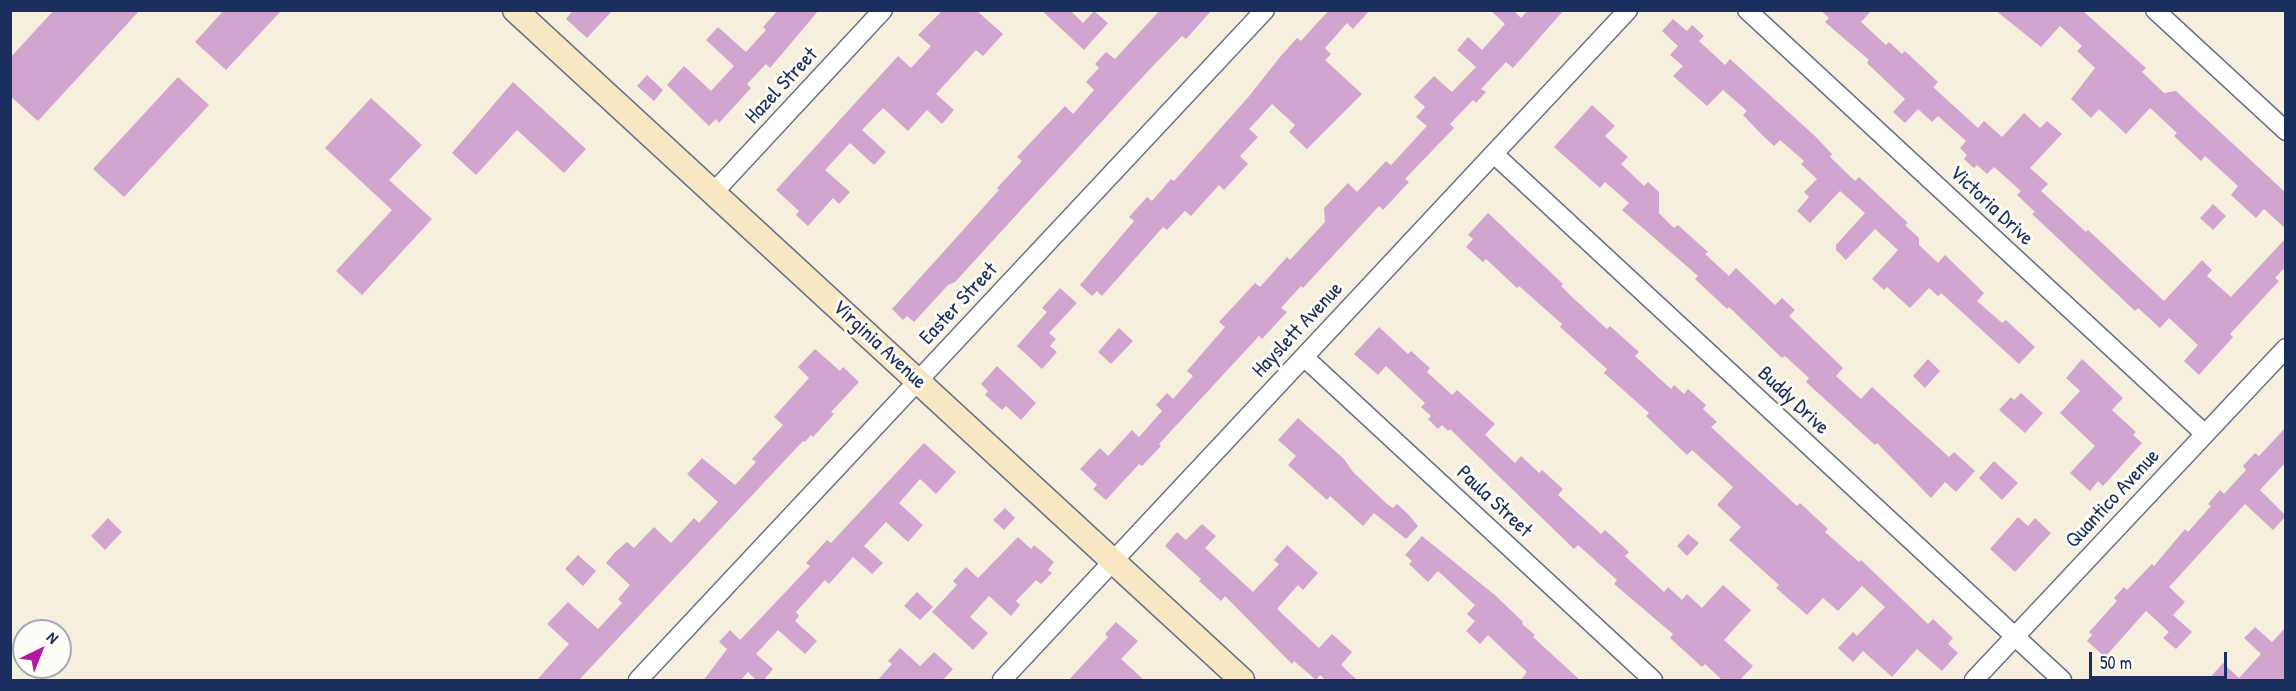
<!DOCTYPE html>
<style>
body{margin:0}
#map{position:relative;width:2296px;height:691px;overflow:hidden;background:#f7efdd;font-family:"Patrick Hand",sans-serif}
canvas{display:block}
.frame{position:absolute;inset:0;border:12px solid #1b2f5e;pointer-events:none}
.north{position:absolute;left:12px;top:619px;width:60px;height:60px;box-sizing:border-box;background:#fdfcf7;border:2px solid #a3aaba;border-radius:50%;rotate:43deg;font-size:16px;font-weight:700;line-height:24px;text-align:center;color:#1b2f5e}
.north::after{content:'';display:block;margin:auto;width:21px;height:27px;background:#b5179e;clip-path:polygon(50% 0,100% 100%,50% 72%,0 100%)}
.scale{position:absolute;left:2089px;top:652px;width:138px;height:27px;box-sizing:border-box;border:3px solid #1b2f5e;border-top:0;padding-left:8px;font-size:18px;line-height:21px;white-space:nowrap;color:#1b2f5e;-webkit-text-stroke:4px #fdfcf7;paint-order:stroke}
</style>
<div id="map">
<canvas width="2296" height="691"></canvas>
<div class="frame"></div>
<div class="north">N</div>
<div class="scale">50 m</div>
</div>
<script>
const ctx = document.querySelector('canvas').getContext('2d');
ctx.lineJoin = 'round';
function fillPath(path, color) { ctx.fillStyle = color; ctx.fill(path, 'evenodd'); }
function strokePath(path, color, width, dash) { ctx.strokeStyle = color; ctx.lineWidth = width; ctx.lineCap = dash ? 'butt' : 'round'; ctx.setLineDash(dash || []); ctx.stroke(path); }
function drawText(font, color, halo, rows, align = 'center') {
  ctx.font = font + ' "Patrick Hand",sans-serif'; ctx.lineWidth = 6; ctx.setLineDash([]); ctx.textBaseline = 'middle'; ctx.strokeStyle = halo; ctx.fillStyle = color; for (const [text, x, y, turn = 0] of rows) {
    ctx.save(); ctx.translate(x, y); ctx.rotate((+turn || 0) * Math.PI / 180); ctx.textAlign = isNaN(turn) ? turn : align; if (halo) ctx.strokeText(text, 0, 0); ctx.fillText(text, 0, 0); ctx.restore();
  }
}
const building = new Path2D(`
 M54,10H140L38,121L10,96V58Z
 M224,10H282L226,70L195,42Z
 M573,10H613L587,38L566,19Z
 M778,10H819L770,68L766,64L747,84L751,88L719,123L716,119L709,126L667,85L684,66L711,91L734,66L706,40L718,27L746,52L766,30L763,27Z
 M943,10H976L1003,34L983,56L976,50L936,94L954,110L942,124L927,110L908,131L883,108L862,130L886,152L874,165L850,143L825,170L850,192L839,204L833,198L808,226L796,215L799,211L776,190L898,56L911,68L931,46L918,35Z
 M1041,10H1070L1083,23L1094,11L1108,23L1084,50Z
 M1160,10H1212L1186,39L1182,36L1148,71L955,282L948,285L914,322L907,316L903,320L892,309L999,190L997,188L1022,161L1017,157L1065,106L1073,114L1094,90L1086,82L1099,68L1095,64L1106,52L1115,59Z
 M1329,10H1370L1353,29L1347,23L1325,48L1331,54L1325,60L1362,94L1307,149L1289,132L1295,125L1272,104L1249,129L1258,137L1240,156L1248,164L1224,190L1219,185L1191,216L1185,211L1167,230L1163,227L1102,296L1097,291L1092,296L1080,285L1134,221L1129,217L1147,197L1152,201L1171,179L1174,181L1250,95L1280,57L1297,38L1301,41Z
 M1490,10H1513L1521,18L1528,10H1564L1513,68L1506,62L1481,89L1486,92L1476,103L1473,100L1450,124L1454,128L1405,179L1409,182L1383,210L1379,206L1303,288L1301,286L1281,308L1287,312L1262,339L1259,336L1159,444L1161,446L1142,466L1139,464L1106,500L1093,489L1097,485L1080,469L1100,448L1108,456L1132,430L1139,437L1162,411L1156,405L1167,393L1173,399L1193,376L1187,371L1225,327L1219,322L1255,283L1260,287L1287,257L1290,260L1325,222L1324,208L1348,183L1357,192L1386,161L1391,165L1427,126L1416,117L1425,107L1414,97L1434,76L1452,92L1476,67L1457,50L1468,37L1482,50L1505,24Z
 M1820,10H1872L1861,22L1886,45L1889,42L1902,54L1905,51L1938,82L1933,87L1978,128L1984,121L2002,137L2024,113L2040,128L2047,121L2062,134L2030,168L2048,184L2041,191L2086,232L2088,230L2164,301L2202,260L2212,270L2207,276L2231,297L2286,238V266L2275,278L2279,281L2230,334L2233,337L2199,375L2184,361L2198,345L2169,318L2160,328L2138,308L2135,311L2032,214L2035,212L2017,195L2021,191L1994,167L1987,174L1977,165L1974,168L1964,159L1967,155L1960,148L1966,141L1938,116L1932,122L1918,109L1905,123L1893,112L1905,99L1867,63L1869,60L1825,22L1829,18Z
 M1995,10H2082L2146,68L2142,72L2164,93L2176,91L2286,193V229L2264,209L2256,218L2231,195L2238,186L2205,156L2201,161L2174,136L2177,133L2150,108L2126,134L2099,109L2091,118L2071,99L2095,68L2077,51L2082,46L2060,26L2041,47Z
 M1673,19L1687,31L1692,25L1704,36L1699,41L1725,65L1730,59L1816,137L1832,154L1830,157L1855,181L1859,177L1908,223L1905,225L1919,238V245L1938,263L1945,255L1984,293L1977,301L2002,323L2006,320L2035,347L2019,364L1941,293L1938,296L1929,288L1910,308L1887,287L1884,290L1872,279L1898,250L1875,229L1846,260L1836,250V245L1865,213L1840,191L1810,223L1797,211L1809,197L1804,192L1817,179L1801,164L1804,161L1780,140L1774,146L1762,135L1743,115L1747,111L1723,90L1707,106L1673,76L1683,66L1670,55L1678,46L1662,31Z
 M647,75L663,90L654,101L637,86Z
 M178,77L209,105L124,197L93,169Z
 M513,82L586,149L564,173L517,130L476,175L452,153Z
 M371,98L422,145L389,180L432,219L362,295L336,271L392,210L325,148Z
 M1592,105L1615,126L1605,136L1628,157L1621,164L1644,186L1648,182L1659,192V213L1674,228L1678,225L1708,252L1705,254L1729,276L1736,268L1775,305L1782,298L1795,310L1789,316L1843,368L1836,376L1861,399L1872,387L1949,457L1954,452L1975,471L1956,492L1945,482L1931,498L1877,443L1875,445L1806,382L1809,378L1785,356L1782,358L1729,307L1727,309L1695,279L1698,276L1622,210L1629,203L1605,182L1600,188L1554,147Z
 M2213,204L2226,216L2213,230L2200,218Z
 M1488,213L1563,284L1561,286L1572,297L1607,329L1610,326L1639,352L1635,356L1671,389L1674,385L1684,394L1688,389L1706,405L1703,409L1717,422L1711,427L1797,506L1800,503L1828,529L1825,532L1859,562L1861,560L1928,624L1933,619L1953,638L1948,644L1958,653L1942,671L1917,649L1892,677L1863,651L1853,662L1838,648L1853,632L1857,636L1885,607L1862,586L1838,611L1823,598L1807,615L1776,588L1779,585L1729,540L1741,527L1717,505L1733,487L1692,450L1687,455L1646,416L1649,413L1604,373L1607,369L1560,327L1562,324L1519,286L1517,288L1486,259L1483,262L1466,247L1473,239L1468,235Z
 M1060,288L1077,303L1049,333L1056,339L1050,346L1057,352L1042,369L1017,346L1047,312L1042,308Z
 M1379,327L1408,354L1411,351L1430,368L1427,372L1452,395L1457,390L1495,424L1485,435L1515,463L1521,456L1539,473L1542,470L1563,489L1558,495L1601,534L1605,530L1629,552L1625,556L1664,592L1668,587L1682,600L1687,594L1702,608L1723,585L1751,610L1724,640L1753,666L1739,681H1723L1705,664L1702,667L1670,638L1673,634L1614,584L1617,580L1578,545L1574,549L1450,429L1448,431L1442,425L1438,429L1428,419L1431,416L1421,407L1425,403L1386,366L1378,375L1354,354Z
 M1119,328L1133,341L1111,364L1098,352Z
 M815,349L840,371L843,367L859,382L831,412L834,414L813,437L811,435L805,442L803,441L578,681H536L569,644L547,624L568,602L598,629L622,603L618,599L630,585L606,563L615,552L627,542L634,548L654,527L671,543L694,518L699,523L718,502L687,474L702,458L735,485L756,462L752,459L783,425L774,417L809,378L798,367Z
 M1928,359L1940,371L1925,388L1913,376Z
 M2082,359L2123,398L2112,410L2136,432L2133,435L2142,443L2103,486L2098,481L2090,491L2070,473L2095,446L2060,413L2080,391L2066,378Z
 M997,366L1036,403L1021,420L1006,406L1002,410L985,395L988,391L981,384Z
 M2021,393L2043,413L2025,433L1999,410L2011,397L2014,400Z
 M1298,418L1344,459L1353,472L1387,504L1393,508L1397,504L1408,514L1418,526L1406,539L1374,513L1363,526L1330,496L1327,500L1288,465L1296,456L1278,440Z
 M2286,427V462L2260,490L2286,516L2273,530L2245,504L2169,587L2185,602L2173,615L2192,632L2176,649L2163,638L2169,632L2146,611L2105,657L2087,641L2092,635L2089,632L2117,601L2114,598L2124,587L2127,590L2152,564L2154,566L2185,529L2188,532L2211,506L2208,504L2220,490L2224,494L2246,470L2243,466L2255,453L2259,456Z
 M924,443L956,472L936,494L920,479L899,503L923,525L908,542L886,522L864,546L883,563L872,574L853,557L829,584L825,580L796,612L799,616L795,621L817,641L805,654L778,630L756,654L773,669L763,681H757L748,672L740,681H703L727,649L719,642L730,630L740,640L810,566L806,563L827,540L831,543Z
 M1994,461L2018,483L2002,500L1979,478Z
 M1005,508L1015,518L1004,530L993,520Z
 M2018,517L2028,526L2035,518L2051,533L2015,572L1990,549Z
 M108,518L122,532L105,550L91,536Z
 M1202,524L1216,536L1205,548L1253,592L1279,564L1274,560L1287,545L1318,573L1303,590L1298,585L1277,609L1319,648L1332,634L1352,652L1341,665L1358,681H1327L1320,675L1316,680L1294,661L1292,664L1225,596L1221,601L1199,581L1201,579L1165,546L1177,532L1186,540Z
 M1688,534L1699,543L1687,556L1677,546Z
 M1422,536L1496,596L1523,622L1522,624L1535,635L1533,637L1581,681H1520L1527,672L1488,635L1480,644L1466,631L1475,621L1467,614L1475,605L1438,571L1428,582L1409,564L1412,561L1405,555Z
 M1018,537L1031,549L1034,545L1054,562L1048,570L1052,573L1041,584L1036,580L1016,601L1020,605L1011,616L989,596L970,617L988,633L973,650L932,612L957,585L953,581L966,567L978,578Z
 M578,555L596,571L583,586L565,569Z
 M917,592L933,607L920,620L904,606Z
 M1116,622L1138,641L1121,659L1145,681H1068L1108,637L1105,634Z
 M2255,627L2272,642L2286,627V681H2207L2223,663L2239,678L2261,654L2244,638Z
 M900,648L920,666L934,652L953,669L942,681H877L892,664L888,661Z`);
const street = new Path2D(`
 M1747,10L2205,434
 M2155,10L2286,131
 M1494,154L2062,680
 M713,193L883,10
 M1304,357L1653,680
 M638,680L1265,10
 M1002,680L1628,10
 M1974,680L2286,348`);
const secondary = new Path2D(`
 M515,10L1242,680`);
const streetNames = [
 ["Hazel Street",782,86,-47],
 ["Victoria Drive",1991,206,43],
 ["Easter Street",959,304,-47],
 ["Hayslett Avenue",1298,330,-47],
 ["Virginia Avenue",879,345,43],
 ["Buddy Drive",1793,401,43],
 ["Quantico Avenue",2113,499,-47],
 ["Paula Street",1494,502,43]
];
fillPath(building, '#d2a5d0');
strokePath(street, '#68728a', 21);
strokePath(secondary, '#68728a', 27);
strokePath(street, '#fff', 18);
strokePath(secondary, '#f7e8c3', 24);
drawText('21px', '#1b2f5e', '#fdfcf7', streetNames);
</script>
